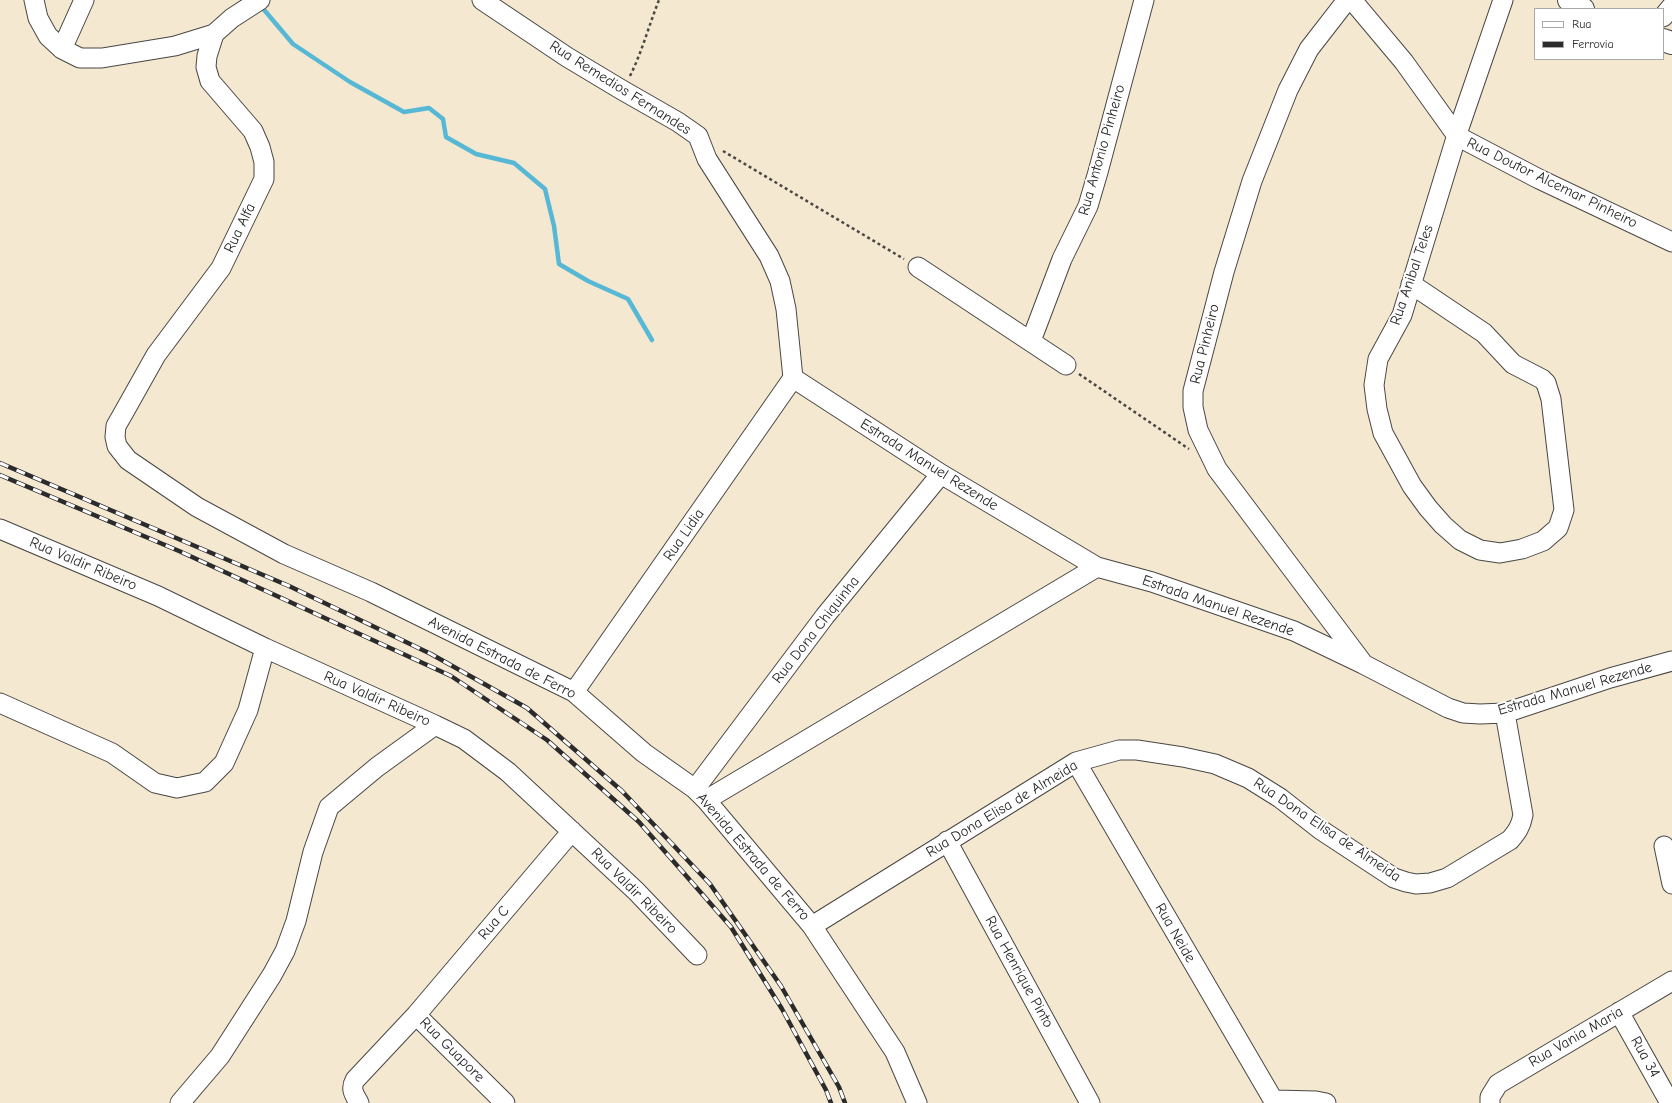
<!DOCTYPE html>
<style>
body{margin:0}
#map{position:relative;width:1672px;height:1103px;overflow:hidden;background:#f4e8d1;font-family:"Comic Neue",sans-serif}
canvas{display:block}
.legend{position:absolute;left:1534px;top:8px;width:130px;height:52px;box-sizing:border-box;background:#fff;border:1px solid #aaa;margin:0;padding:5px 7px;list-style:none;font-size:12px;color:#2b2b2b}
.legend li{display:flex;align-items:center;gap:8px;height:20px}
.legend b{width:20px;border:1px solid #aaa}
</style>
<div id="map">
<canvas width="1672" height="1103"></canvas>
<ul class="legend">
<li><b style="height:5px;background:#fff"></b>Rua</li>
<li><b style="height:5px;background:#2b2b2b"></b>Ferrovia</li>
</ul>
</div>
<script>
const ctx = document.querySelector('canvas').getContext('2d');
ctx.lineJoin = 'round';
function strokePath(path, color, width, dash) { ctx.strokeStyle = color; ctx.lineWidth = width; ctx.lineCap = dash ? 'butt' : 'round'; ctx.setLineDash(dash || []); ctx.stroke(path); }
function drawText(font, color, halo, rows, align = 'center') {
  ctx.font = font + ' "Comic Neue",sans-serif'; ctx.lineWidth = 4; ctx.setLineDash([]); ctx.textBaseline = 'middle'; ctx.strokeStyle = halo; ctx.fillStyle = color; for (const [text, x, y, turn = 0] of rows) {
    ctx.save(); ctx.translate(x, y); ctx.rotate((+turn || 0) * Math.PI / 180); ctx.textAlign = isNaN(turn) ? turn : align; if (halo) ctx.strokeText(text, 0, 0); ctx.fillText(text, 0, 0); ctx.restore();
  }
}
const stream = new Path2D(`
 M260,5L293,44L350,82L404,112L429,108L443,119L446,137L476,154L514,163L545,189L554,226L559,264L588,281L628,299L652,340`);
const path = new Path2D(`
 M630,76C642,52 649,25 659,0
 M723,151L904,259
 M1079,374L1189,449`);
const minor = new Path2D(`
 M34,0L38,18L48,36L62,49L80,58H102L175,46L214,34L232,18L260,0
 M482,0L567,57L622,90L678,122L698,136L707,159L769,256L780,281L786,309L793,378
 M1347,0L1309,49L1288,90L1252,181L1224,272L1193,391V407L1198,430L1217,469L1362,662
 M1352,0L1404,62L1457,136L1539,179L1672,242
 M1663,17L1672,6
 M214,34L207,56L206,67L210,81L253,131L260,147L264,162V179L221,268L156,355L124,412L116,426L115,437L117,446L128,460L197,507L284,554L371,592L574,692L644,753L695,789L706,800L812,926L895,1052L917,1103
 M62,49L84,0
 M918,267L1066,365
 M1411,284L1484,333L1513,364L1542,379L1546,383L1551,399L1564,510L1558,528L1543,541L1522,549L1500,553L1480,550L1460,540L1443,525L1428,508L1412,486L1383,433L1377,409L1374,385L1378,359L1402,315L1459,128L1503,0
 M1031,341L1062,259L1088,206L1098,172L1144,0
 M793,378L941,474L1097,567L1152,582L1294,631L1363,664L1448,708L1463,713L1480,714L1505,713L1610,678L1672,661
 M0,529L158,596L265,648L435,725L464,739L508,772L636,891L697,955
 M574,692L793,378
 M0,703L112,753L155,783L177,788L205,782L224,763L248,710L265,648
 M1076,762L1275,1103
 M695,789L825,616L941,474
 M706,800L1097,567
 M947,841L1090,1103
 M1664,846L1672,884
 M812,926L1076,762L1119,750H1137L1183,757L1215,764L1248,778L1280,798L1321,830L1394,878L1406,882L1416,884L1430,883L1447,878L1510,840C1517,832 1521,826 1523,815L1505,713
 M1619,1012L1670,1103
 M416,1015L505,1103
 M1274,1100L1316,1101L1326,1103
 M180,1103L220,1056L272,975L285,951L296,921L313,852L329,807L377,767L435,725
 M359,1103C354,1094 350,1089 355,1080L416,1015L572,831
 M1490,1103V1097L1498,1084L1672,981`);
const major = new Path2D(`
 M1569,0L1583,9
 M1663,40L1672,43`);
const rail = new Path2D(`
 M0,463L289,586L431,654L527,708L622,791L710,884L781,986L839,1087L845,1103
 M0,475L179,551L451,676L547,740L639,822L731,927L782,1009L826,1090L831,1103`);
const streetNames = [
 ["Rua Remedios Fernandes",620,88,32],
 ["Rua Antonio Pinheiro",1102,150,-74],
 ["Rua Doutor Alcemar Pinheiro",1552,183,26],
 ["Rua Alfa",240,228,-64],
 ["Rua Anibal Teles",1412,275,-71],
 ["Rua Pinheiro",1205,344,-76],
 ["Estrada Manuel Rezende",929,465,32],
 ["Rua Lidia",684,535,-55],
 ["Rua Valdir Ribeiro",83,564,23],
 ["Estrada Manuel Rezende",1218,606,19],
 ["Rua Dona Chiquinha",816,630,-52],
 ["Avenida Estrada de Ferro",502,658,27],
 ["Estrada Manuel Rezende",1575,689,-16],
 ["Rua Valdir Ribeiro",377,699,24],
 ["Rua Dona Elisa de Almeida",1002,809,-31],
 ["Rua Dona Elisa de Almeida",1327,830,34],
 ["Avenida Estrada de Ferro",753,857,49],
 ["Rua Valdir Ribeiro",634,891,45],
 ["Rua C",494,923,-50],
 ["Rua Neide",1175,933,60],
 ["Rua Henrique Pinto",1019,972,61],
 ["Rua Vania Maria",1576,1037,-30],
 ["Rua Guapore",452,1050,45],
 ["Rua 34",1645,1057,61]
];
strokePath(stream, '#57b8d5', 4.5);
strokePath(minor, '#494744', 21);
strokePath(major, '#494744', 24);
strokePath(path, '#494744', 2.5, [3, 3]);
strokePath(minor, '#fff', 19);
strokePath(major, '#fff', 22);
strokePath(rail, '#2b2b2b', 4.5);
strokePath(rail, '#fff', 3, [9]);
drawText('15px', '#2b2b2b', '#fff', streetNames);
</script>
